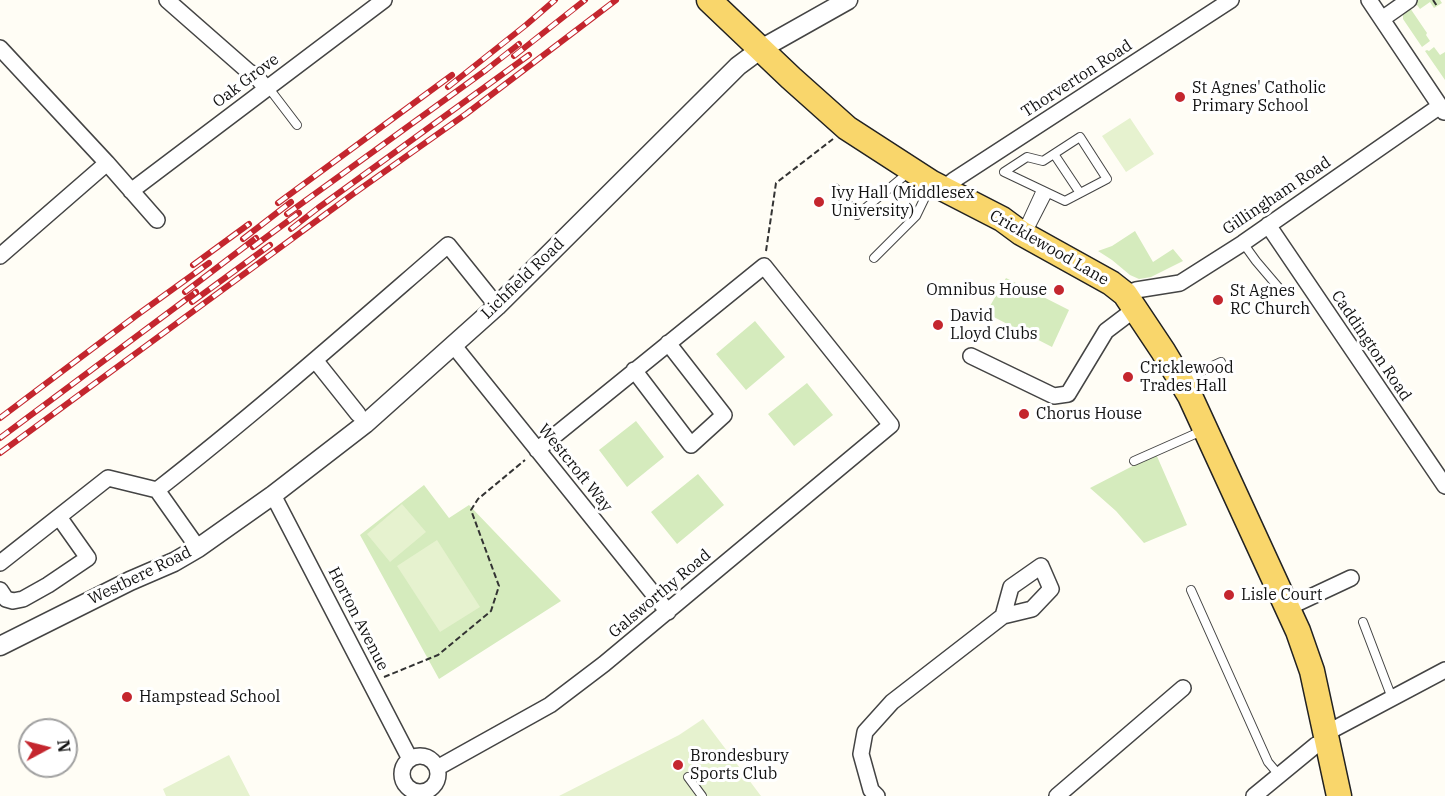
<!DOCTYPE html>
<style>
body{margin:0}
#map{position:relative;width:1445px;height:796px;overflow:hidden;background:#fffdf5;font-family:"IBM Plex Serif",serif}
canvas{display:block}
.north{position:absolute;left:18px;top:718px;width:60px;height:60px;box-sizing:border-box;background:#fff;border:2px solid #a0a0a0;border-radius:50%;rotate:83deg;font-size:16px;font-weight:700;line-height:24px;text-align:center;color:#111}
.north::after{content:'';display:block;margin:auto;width:21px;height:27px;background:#c4262e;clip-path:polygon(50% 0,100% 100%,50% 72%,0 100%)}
</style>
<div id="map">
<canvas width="1445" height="796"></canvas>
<div class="north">N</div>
</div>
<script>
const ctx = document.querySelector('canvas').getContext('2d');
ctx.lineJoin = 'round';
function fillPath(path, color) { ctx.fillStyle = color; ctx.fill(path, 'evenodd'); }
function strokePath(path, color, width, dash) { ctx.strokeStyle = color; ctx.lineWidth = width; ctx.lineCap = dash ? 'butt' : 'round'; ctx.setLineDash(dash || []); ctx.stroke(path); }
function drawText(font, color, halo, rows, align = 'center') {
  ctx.font = font + ' "IBM Plex Serif",serif'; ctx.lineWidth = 6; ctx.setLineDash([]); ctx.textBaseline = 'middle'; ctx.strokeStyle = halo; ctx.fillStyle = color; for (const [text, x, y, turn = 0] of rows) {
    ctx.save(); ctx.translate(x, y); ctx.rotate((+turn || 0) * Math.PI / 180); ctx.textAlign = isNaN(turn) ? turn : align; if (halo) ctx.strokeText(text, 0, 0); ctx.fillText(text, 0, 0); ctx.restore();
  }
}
const green = new Path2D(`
 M1416,0H1440L1442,3L1434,8L1430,2L1420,9L1414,1Z
 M1410,8L1427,33L1426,35L1430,41L1422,47L1403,19V15L1405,10Z
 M1434,47L1440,55L1445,52V80L1425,51L1427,50L1429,51Z
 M1135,231L1153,262L1173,249L1183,261L1151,277L1139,279L1130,275L1112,260L1098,251L1112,246Z
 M1006,278L1069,310L1052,347L986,313Z
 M755,321L785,357L746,390L716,354Z
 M807,383L833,415L794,446L768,414Z
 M636,421L664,457L627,487L599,450Z
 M1156,454L1187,525L1144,543L1116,511L1090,488Z
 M698,474L724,505L677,544L651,512Z
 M424,485L449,518L469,505L561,601L439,679L360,535Z`);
const pitch = new Path2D(`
 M1130,118L1154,154L1126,172L1102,136Z
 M402,504L426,532L390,562L367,534Z
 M437,540L480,607L440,632L397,566Z
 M703,719L761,796H559L679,735Z
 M229,755L250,796H166L163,789Z`);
const path = new Path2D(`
 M1433,0L1437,6
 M766,251L776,183L833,139
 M384,677L438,655L491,611L499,586L471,510L478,499L525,460`);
const service = new Path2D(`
 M268,87L297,125
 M1080,137L1107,179L1065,201L1004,172L1027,157L1043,161Z
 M1054,154L1080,193
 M835,188L857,215L909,172
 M1023,229L1041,190
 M1028,232L1048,193
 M1243,243L1256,261L1279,288
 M874,258L916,216L930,187
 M1184,379L1221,362
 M1134,461L1204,430
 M1191,590L1268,762L1279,775
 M1363,622L1392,698
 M688,777L702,796`);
const minor = new Path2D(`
 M167,0L249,72L254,74L266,88
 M1369,0L1444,112
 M1382,19L1409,0
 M0,48L107,163L157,220
 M943,189L954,180L1231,0
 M131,191L384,0
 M1268,225L1445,486
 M0,256L107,163
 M1125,294L1136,290L1180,283L1243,243L1440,106
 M454,346L668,612
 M971,356L1054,396L1068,394L1106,331L1135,309
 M315,360L358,414
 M634,370L691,445L724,415L668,343
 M157,490L198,548
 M273,495L410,759
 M0,563L108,478L157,490C257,412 352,328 448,245L497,306
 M1041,566L1051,589L1032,609L1003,616L1011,587Z
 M0,590L6,599L13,601L23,599L48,585L88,558L59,517
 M1287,608L1351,578
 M1324,732L1334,729L1445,670
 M402 774a18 18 0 1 1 36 0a18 18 0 1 1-36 0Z
 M437,768L550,705L604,664L891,425L764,266L537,450
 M877,796L871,790L861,754L865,732L892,702L1003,616
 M1057,796L1183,688
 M1254,796L1316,745L1326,742`);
const tertiary = new Path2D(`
 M0,646L130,581L174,562L198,548L273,495L365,424L497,306L738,66L761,49L848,0`);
const primary = new Path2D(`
 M709,0L791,78L847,128L932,183L1002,219L1021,233L1111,283L1125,294L1163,351L1190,396L1298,631L1312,671L1339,796`);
const rail = new Path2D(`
 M514,56L585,0
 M448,87L526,25L555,0
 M278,203L452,75
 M287,214L486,70L519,44
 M291,229L318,208L529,55
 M243,239L291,202
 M253,247L299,213
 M193,265L249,224
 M185,292L256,238
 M192,302L270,245
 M0,418L137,315L209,263
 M0,438L196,292
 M0,453L353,194L466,114L616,0`);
const markers = [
 [1180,97,6,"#c4262e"],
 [819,202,6,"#c4262e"],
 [1059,290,6,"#c4262e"],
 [1218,300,6,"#c4262e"],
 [938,325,6,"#c4262e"],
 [1128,377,6,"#c4262e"],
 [1024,414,6,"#c4262e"],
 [1229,595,6,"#c4262e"],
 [127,697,6,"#c4262e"],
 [678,765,6,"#c4262e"]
];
const streetNames = [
 ["Thorverton Road",1077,79,-33],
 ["Oak Grove",246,81,-37],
 ["Gillingham Road",1277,196,-34],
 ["Cricklewood Lane",1049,248,30],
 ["Lichfield Road",523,279,-44],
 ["Caddington Road",1371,346,56],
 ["Westcroft Way",575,468,51],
 ["Westbere Road",140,576,-26],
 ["Galsworthy Road",660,594,-40],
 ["Horton Avenue",358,619,63]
];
const poiNames = [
 ["St Agnes' Catholic",1192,88],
 ["Primary School",1192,106],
 ["Ivy Hall (Middlesex",831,193],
 ["University)",831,211],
 ["Omnibus House",1047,290,"right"],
 ["St Agnes",1230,291],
 ["RC Church",1230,309],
 ["David",950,316],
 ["Lloyd Clubs",950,334],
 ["Cricklewood",1140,368],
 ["Trades Hall",1140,386],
 ["Chorus House",1036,414],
 ["Lisle Court",1241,595],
 ["Hampstead School",139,697],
 ["Brondesbury",690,756],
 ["Sports Club",690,774]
];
fillPath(green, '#d5ebbd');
fillPath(pitch, '#e6f2cf');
strokePath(service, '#444', 10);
strokePath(minor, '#444', 18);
strokePath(tertiary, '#444', 21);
strokePath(primary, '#222', 27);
strokePath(path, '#333', 2, [6, 3]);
strokePath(service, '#fff', 8);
strokePath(minor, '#fff', 15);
strokePath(tertiary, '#fff', 18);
strokePath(primary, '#f9d66b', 24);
strokePath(rail, '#c4262e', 6);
strokePath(rail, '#fff', 4, [11]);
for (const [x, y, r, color] of markers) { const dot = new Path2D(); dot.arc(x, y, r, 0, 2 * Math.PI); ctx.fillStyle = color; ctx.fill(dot); strokePath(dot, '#fff', 2); }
drawText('16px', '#111', '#fff', streetNames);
drawText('16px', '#111', '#fff', poiNames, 'left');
</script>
